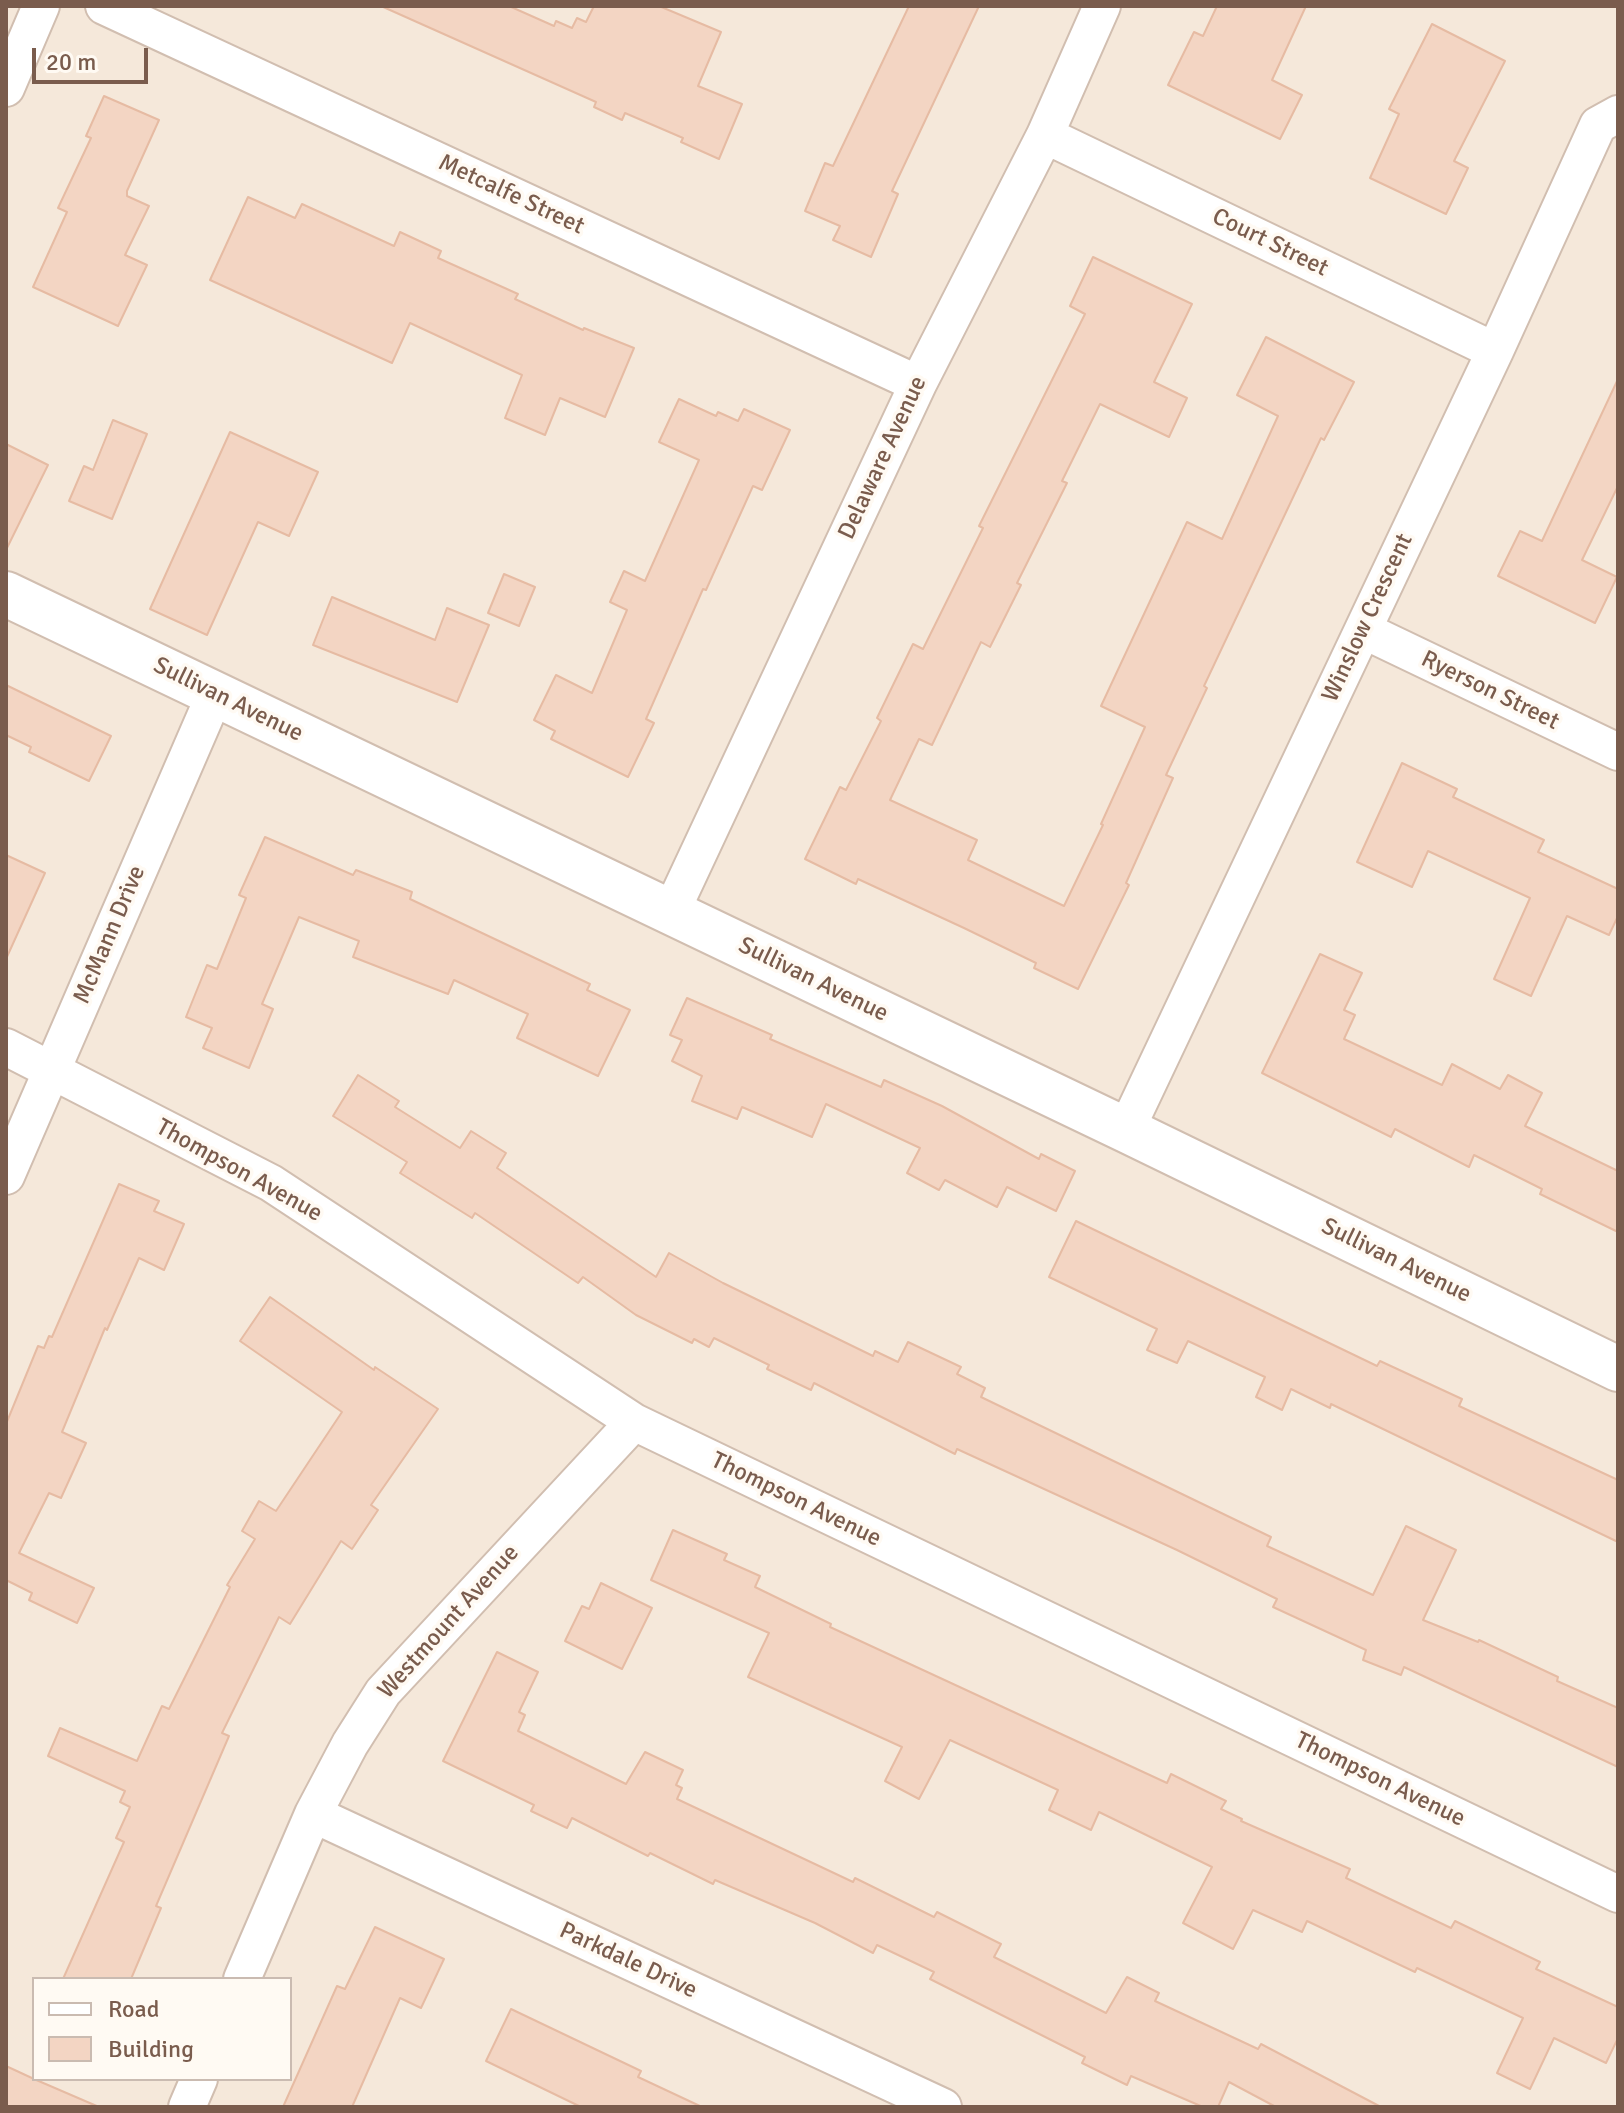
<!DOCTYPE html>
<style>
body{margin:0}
#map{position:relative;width:1624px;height:2113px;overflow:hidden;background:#fdf6ec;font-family:Signika,sans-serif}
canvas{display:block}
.frame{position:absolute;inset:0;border:8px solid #7a5c4d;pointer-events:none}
.legend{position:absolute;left:32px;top:1977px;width:260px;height:104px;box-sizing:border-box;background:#fffaf3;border:2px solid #cabbb1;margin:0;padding:10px 14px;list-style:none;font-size:24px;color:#7a5c4d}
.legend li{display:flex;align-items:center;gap:16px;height:40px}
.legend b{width:40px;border:2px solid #cabbb1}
.scale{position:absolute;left:32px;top:48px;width:116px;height:36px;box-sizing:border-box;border:4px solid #7a5c4d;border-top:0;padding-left:10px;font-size:24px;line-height:28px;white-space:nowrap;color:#7a5c4d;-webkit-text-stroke:6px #fffaf3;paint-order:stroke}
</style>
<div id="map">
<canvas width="1624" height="2113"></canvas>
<div class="frame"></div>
<ul class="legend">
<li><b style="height:10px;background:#fff"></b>Road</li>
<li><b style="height:22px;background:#f3d5c3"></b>Building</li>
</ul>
<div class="scale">20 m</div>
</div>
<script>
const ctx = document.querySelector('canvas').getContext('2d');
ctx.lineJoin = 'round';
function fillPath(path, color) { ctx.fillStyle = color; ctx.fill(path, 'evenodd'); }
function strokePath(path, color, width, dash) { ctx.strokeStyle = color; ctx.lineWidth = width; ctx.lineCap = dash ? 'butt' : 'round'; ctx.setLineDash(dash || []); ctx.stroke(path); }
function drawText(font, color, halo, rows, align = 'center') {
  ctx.font = font + ' Signika,sans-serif'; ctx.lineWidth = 7; ctx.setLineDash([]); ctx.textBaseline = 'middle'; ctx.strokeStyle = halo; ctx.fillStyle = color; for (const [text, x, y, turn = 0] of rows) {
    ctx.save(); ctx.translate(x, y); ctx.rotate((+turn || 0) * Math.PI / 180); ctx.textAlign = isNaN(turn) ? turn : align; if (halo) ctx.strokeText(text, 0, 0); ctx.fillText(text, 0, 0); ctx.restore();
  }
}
const residential = new Path2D(`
 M6,6H1618V2107H6ZM34,1979H290V2079H34Z`);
const building = new Path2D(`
 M381,6H509L554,26L556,21L572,28L577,18L586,22L594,6H659L721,32L698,86L742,104L719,159L681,142L683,138L625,113L622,120L594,107L596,102Z
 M909,6H979L892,191L898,194L871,257L833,240L840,226L805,211L825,163L833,166Z
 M1217,6H1306L1272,80L1302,95L1280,139L1168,85L1194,32L1203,36Z
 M1432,24L1505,61L1454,161L1468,168L1446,214L1370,178L1399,114L1389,109Z
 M104,96L159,120L127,191V196L149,206L125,255L147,265L118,326L33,287L67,212L58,208L91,138L86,136Z
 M248,197L295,218L302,204L394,246L400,232L441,251L438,258L518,294L515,299L583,330L584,328L634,348L605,417L560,398L545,435L505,418L522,375L410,323L392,363L210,280Z
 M1093,257L1192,304L1154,382L1187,398L1169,437L1100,404L1062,481L1067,483L1017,583L1021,585L990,647L981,642L932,745L919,739L890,800L977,840L968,860L1064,906L1103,825L1101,824L1145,727L1101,706L1187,522L1222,539L1278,416L1237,395L1266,337L1354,382L1324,440L1321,438L1204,686L1207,688L1166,775L1173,778L1126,883L1129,885L1078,989L1034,968L1036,963L964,928L858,879L856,884L805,859L840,787L846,790L881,721L877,718L913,644L923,649L983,528L979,526L1085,314L1070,306Z
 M1618,379V486L1582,560L1617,577L1595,623L1498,576L1520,531L1542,541Z
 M679,399L716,416L718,412L738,421L744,409L790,430L762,490L753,486L706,590L703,589L646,719L654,723L628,777L551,739L555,731L534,720L556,675L592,693L627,610L610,602L624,571L645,581L699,460L659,442Z
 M113,420L147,434L112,519L69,501L84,466L93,470Z
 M230,432L318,472L289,536L258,522L207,635L150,609Z
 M6,444L48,465L6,550Z
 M504,574L535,587L519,626L488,613Z
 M332,597L435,640L447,608L489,625L457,702L313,645Z
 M6,685L111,736L89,781L29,752L31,747L6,735Z
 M1402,763L1457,789L1453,797L1544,840L1538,852L1618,889V916L1609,935L1567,916L1531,996L1494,979L1530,898L1428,851L1412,887L1357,862Z
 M265,837L353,875L356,870L412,892L410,899L590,984L587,990L630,1010L598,1076L517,1038L528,1014L454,980L448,994L353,957L359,941L299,917L262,1004L273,1009L249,1068L203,1048L212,1028L186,1017L207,965L217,969L246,898L239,895Z
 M6,855L45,873L6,959Z
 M1320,954L1362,973L1344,1010L1355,1015L1344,1039L1442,1085L1452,1064L1500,1089L1508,1075L1542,1093L1525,1126L1618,1171V1232L1540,1194L1542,1189L1474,1155L1469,1167L1395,1129L1391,1137L1262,1073Z
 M687,998L772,1035L770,1039L881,1087L884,1080L942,1106L1039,1159L1041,1154L1075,1171L1056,1211L1007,1187L997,1207L945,1180L939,1190L907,1173L920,1148L826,1104L812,1137L742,1107L737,1119L692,1101L702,1076L672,1061L682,1040L670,1035Z
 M358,1075L399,1101L395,1107L460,1148L471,1131L506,1153L497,1168L656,1277L669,1253L723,1283L873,1356L875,1351L898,1362L908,1342L961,1367L957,1374L985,1388L981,1397L1271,1537L1267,1546L1373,1595L1406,1526L1456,1550L1423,1620L1478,1642L1479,1640L1558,1677L1557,1681L1618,1708V1767L1404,1667L1401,1675L1363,1660L1366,1650L1273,1607L1277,1599L1177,1550L957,1449L955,1454L814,1383L811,1390L767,1369L769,1365L714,1338L709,1347L694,1339L692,1343L636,1315L583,1277L578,1283L475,1213L472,1218L400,1173L407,1162L333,1116Z
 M119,1184L159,1201L154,1211L184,1224L164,1270L139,1258L107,1330L105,1328L62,1432L86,1443L61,1498L49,1493L19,1553L94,1588L77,1623L29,1600L32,1593L6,1580V1424L38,1346L44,1348L49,1336L52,1337Z
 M1076,1221L1377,1366L1380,1361L1462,1399L1459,1406L1618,1480V1542L1331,1404L1330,1408L1291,1389L1282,1410L1256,1397L1265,1377L1188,1341L1177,1363L1147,1350L1157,1329L1049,1277Z
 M270,1297L374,1370L375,1367L438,1409L371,1505L378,1510L352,1549L341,1541L290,1624L279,1617L222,1733L229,1736L156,1906L161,1908L131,1979H63L124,1842L116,1838L130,1807L120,1802L125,1791L48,1756L60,1728L137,1761L162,1706L169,1709L230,1587L227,1585L255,1539L242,1531L259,1501L276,1511L342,1412L240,1341Z
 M673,1530L727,1554L724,1560L760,1576L755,1587L831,1624L830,1627L1167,1783L1171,1774L1226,1801L1221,1809L1242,1819L1241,1821L1350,1869L1346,1878L1451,1928L1455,1921L1540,1962L1536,1969L1618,2007V2038L1606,2063L1554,2038L1530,2089L1497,2073L1523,2018L1417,1968L1415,1972L1307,1921L1302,1932L1253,1910L1233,1949L1183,1923L1212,1867L1099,1812L1091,1830L1049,1810L1058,1790L950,1740L919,1799L885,1781L902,1747L748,1677L769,1633L651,1580Z
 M601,1583L652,1608L622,1669L565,1641L582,1606L589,1609Z
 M497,1652L538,1672L519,1712L525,1715L518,1731L626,1784L645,1752L683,1770L676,1785L682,1788L677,1799L853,1882L855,1878L934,1917L937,1912L1001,1944L994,1957L1106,2013L1127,1977L1159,1993L1155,2001L1258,2049L1261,2044L1381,2107H1276L1229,2082L1218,2107H1203L1131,2076L1127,2085L1082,2063L1085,2057L930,1979L934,1972L877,1945L873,1953L815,1923L715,1880L713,1884L650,1853L648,1856L572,1818L567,1828L531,1811L534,1805L443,1761Z
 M375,1927L444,1959L421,2008L400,1998L352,2107H283L337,1986L345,1989Z
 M511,2009L641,2071L638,2077L702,2107H581L486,2061Z
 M6,2066L34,2079L99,2107H6Z`);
const minor = new Path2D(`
 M104,6L918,384
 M6,88L41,6
 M1045,135L1495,351
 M1363,630L1618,752
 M671,912L918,384L1045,135L1102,6
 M6,1047L271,1183L634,1422L1618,1894
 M1126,1130L1495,351L1598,125L1618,114
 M6,1176L215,694
 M313,1814L943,2107
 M242,1979L313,1814L350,1744L383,1692L634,1422
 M187,2107L199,2079`);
const tertiary = new Path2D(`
 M6,594L1126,1130L1618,1369`);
const streetNames = [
 ["Metcalfe Street",511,195,25],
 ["Court Street",1270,243,26],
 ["Delaware Avenue",883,458,-65],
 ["Winslow Crescent",1368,618,-65],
 ["Ryerson Street",1490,691,26],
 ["Sullivan Avenue",228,700,26],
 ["McMann Drive",110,935,-67],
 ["Sullivan Avenue",813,980,26],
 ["Thompson Avenue",239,1171,29],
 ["Sullivan Avenue",1396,1261,26],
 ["Thompson Avenue",796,1500,26],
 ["Westmount Avenue",449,1622,-48],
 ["Thompson Avenue",1380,1780,26],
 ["Parkdale Drive",628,1961,25]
];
fillPath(residential, '#f5e8da');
fillPath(building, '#f3d5c3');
strokePath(building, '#e6bba3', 2);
strokePath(minor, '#d1beb0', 40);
strokePath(tertiary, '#d1beb0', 48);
strokePath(minor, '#fff', 36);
strokePath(tertiary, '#fff', 44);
drawText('24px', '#7a5c4d', '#fffaf3', streetNames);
</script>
